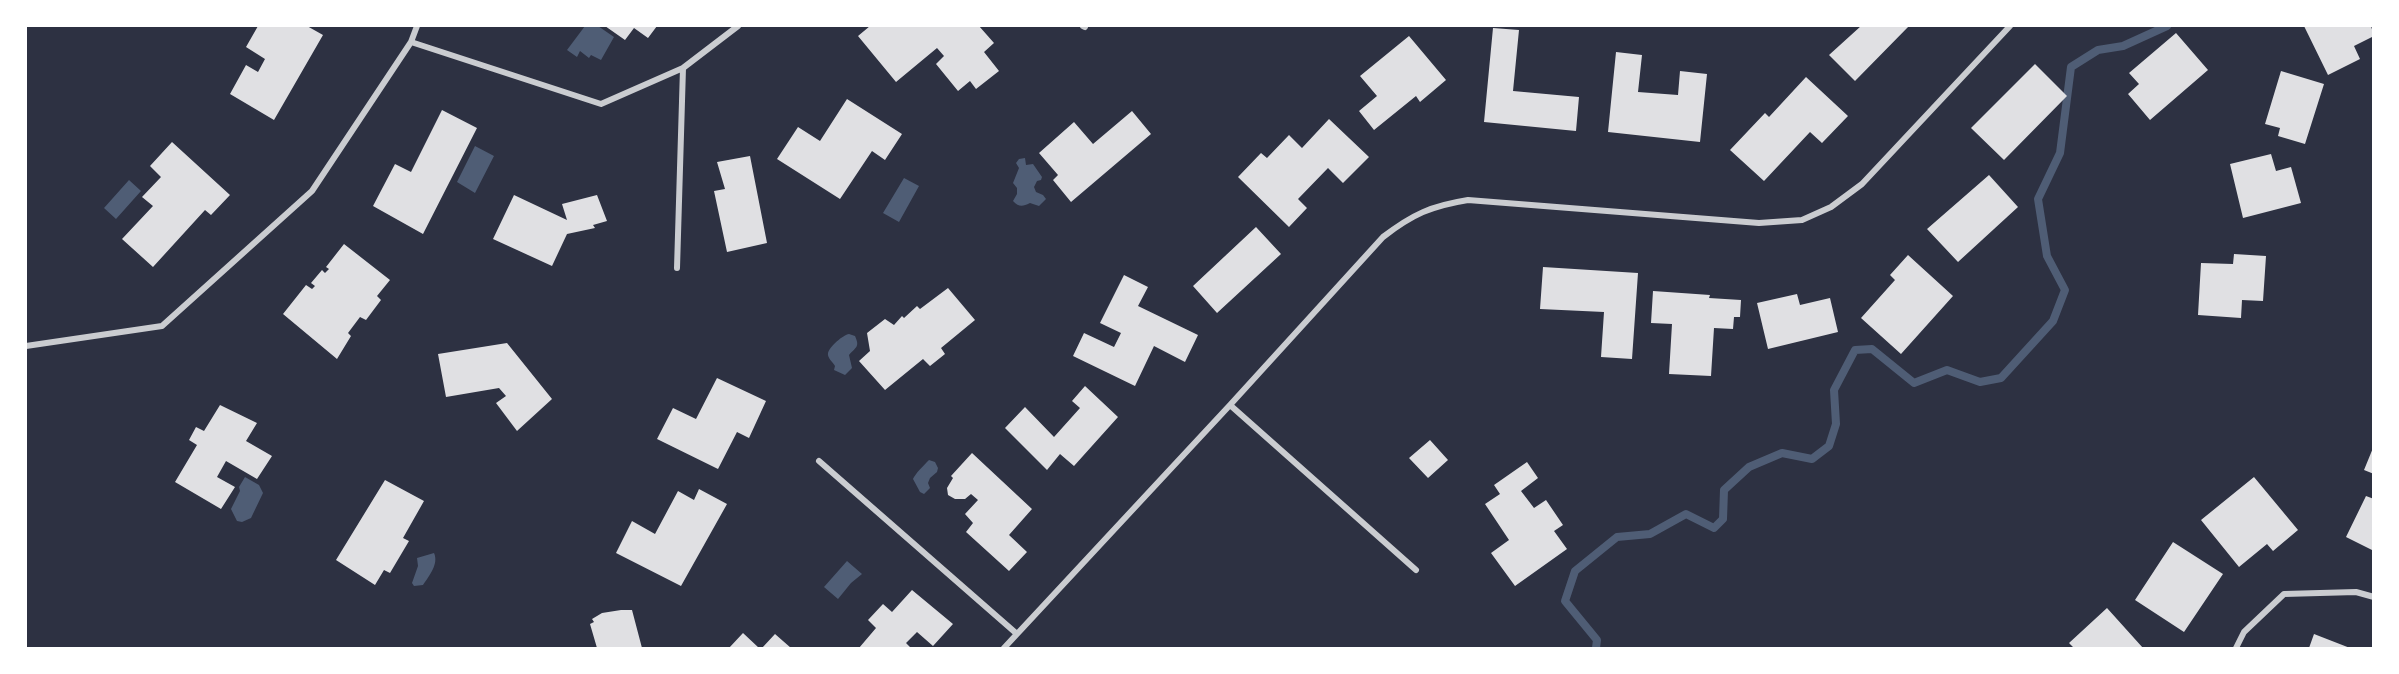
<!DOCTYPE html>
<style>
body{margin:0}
#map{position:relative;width:2399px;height:674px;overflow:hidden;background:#2d3142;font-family:Rubik,sans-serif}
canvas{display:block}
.frame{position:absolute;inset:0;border:27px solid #fff;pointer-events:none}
</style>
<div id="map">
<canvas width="2399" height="674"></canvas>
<div class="frame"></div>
</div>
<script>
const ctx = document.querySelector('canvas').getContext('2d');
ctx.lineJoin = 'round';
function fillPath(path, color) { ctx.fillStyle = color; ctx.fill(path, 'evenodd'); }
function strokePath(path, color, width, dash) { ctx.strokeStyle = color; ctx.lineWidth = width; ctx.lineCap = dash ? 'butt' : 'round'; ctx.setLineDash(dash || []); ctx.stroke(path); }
const water = new Path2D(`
 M585,26H598L614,37L601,60L591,55L589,58L580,51L577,57L567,50Z
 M475,146L494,156L475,193L457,182Z
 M1025,158L1026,165L1033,164L1042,177L1041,180L1037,181L1034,187L1036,192L1043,195L1046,199L1039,206L1030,203C1022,207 1019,207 1013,201L1017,194V188L1013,183L1019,168L1016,163L1019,159Z
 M904,178L919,186L899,222L883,213Z
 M129,180L141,191L116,219L104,208Z
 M849,334L855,336C860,347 856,347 849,355L852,368L845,375L834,370L835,366C833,362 827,358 828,353C830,346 843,335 849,334Z
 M929,460L935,462L938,468L937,472L930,478L928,483L930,488L924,494L920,492L913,479C915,474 924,465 929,460Z
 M245,477L259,485L263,493L251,518L242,522L237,521L231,509L240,491L239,487Z
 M434,553C439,564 429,576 423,585L414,586L412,583L418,566L417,558Z
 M847,561L862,574L851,583L838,599L824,587Z`);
const stream = new Path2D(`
 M1596,648L1597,640L1565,601L1575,571L1617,537L1650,534L1686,514L1714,528L1723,519L1724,490L1749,467L1782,453L1812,459L1829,446L1836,424L1834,390L1855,350L1872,349L1914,383L1947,370L1980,382L2001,378L2053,321L2065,290L2047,256L2038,199L2060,153L2071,67L2098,50L2123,46L2167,26`);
const building = new Path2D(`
 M258,26H307L323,35L274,120L230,94L246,65L258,72L265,59L246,47Z
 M605,26H657L648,38L634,28L625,40Z
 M870,26H979L994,43L984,52L999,71L976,89L970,81L958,91L936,64L944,56L937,48L896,82L858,36Z
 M1861,26H1909L1855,81L1829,55Z
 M2304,26H2371L2374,36L2354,46L2360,59L2328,75Z
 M1493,28L1519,30L1513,91L1579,97L1576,131L1484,122Z
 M2176,33L2208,70L2150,120L2128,94L2139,84L2129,73Z
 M1409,36L1446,80L1420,102L1416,96L1374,130L1359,111L1377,96L1360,76Z
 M1616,52L1642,55L1638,92L1678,95L1680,71L1707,74L1700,142L1608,132Z
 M2035,64L2067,96L2004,160L1971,128Z
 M2281,71L2324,84L2305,144L2278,136L2280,128L2265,124Z
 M1806,77L1848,116L1822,143L1810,132L1764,181L1730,150L1765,113L1769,117Z
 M847,99L902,134L885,160L872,151L840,199L777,159L798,127L820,141Z
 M442,110L477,128L423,234L373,206L395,164L411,172Z
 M1132,111L1151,134L1071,202L1053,180L1058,175L1039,153L1074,122L1093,144Z
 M1329,119L1369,157L1343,183L1328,168L1298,199L1307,208L1289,227L1238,177L1261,153L1267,158L1289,135L1302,148Z
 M172,142L230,195L211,215L205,210L153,267L122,239L153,206L142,197L161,177L150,166Z
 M2271,154L2276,171L2291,167L2301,203L2243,218L2230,164Z
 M750,156L767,243L727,252L714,191L725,189L717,162Z
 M1989,175L2018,207L1958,262L1927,229Z
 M514,195L567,220L562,204L597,195L607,221L593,225L595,228L567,234L552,266L493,239Z
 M1256,227L1281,254L1217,313L1193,286Z
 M344,244L390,280L377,296L381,300L366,320L360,317L348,333L351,336L337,359L283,314L306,285L312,289L315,286L311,283L322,270L325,273L329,269L326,267Z
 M2234,254L2266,256L2263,301L2242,300L2241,318L2198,315L2201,263L2233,264Z
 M1908,255L1953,296L1901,354L1861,318L1895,280L1890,275Z
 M1543,267L1638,273L1632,359L1601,357L1604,312L1540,309Z
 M1124,275L1148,287L1138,306L1198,335L1185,362L1154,346L1135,386L1073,356L1084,333L1114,347L1121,333L1100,323Z
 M948,288L975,320L941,348L945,354L930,366L923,359L885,390L859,361L870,351L867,333L885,319L894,325L902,316L904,318L917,306L920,309Z
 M1653,291L1710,295L1709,298L1741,300L1740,317H1734L1733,329L1714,328L1711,376L1669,374L1672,324L1651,323Z
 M1797,294L1800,305L1830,298L1838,332L1768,349L1757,303Z
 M507,343L552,399L517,431L496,403L506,396L499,388L446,397L438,354Z
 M717,378L766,401L749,438L737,432L718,469L657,439L673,408L696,419Z
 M1085,386L1118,417L1074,466L1060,454L1047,470L1005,428L1025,407L1054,437L1080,408L1072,401Z
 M220,405L257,423L246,441L272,456L257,479L226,461L217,477L235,487L221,509L175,482L197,445L189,440L196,427L204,431Z
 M1430,440L1448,460L1428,478L1409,458Z
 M2373,448H2374V474L2364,470Z
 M972,453L1032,509L1009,535L1027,552L1009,571L966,532L973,523L965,514L978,500L971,494L965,499H955L948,495L947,488L953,478L951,476Z
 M1527,462L1538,478L1521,491L1534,508L1546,500L1563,525L1554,531L1567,549L1515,586L1491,553L1509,540L1485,504L1500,494L1494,485Z
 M2254,477L2298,530L2273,551L2267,544L2239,567L2201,520Z
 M385,480L424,501L403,538L409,541L390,573L384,570L375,585L336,560Z
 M699,489L727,504L681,586L616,553L632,521L655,534L678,491L694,500Z
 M2366,496L2374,499V551L2346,537Z
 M2173,542L2223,574L2184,632L2135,600Z
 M912,590L953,624L933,646L917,632L906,643L911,648H859L876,628L868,620L883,604L892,612Z
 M2107,608L2143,648H2074L2069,643Z
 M621,610H632L642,648H597L590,624L594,622L592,619L602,613Z
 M743,633L759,648H729Z
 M775,634L791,648H762Z
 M2314,634L2350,648H2309Z`);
const minor = new Path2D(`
 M1083,26L1085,27
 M411,42L601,104L683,68L677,268
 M683,68L738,26
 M26,346L162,326L312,191L411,42L417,26
 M1230,405L1416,570
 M819,461L1017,634
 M1004,648L1230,405L1383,237C1413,214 1431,206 1468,200L1759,223L1802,220L1831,207L1862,184L2010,26
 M2236,648L2244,632L2284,594L2356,592L2374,597`);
fillPath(water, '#4f5d75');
strokePath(stream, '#4f5d75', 8);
fillPath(building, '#e0e0e3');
strokePath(minor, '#caccd0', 6);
</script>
